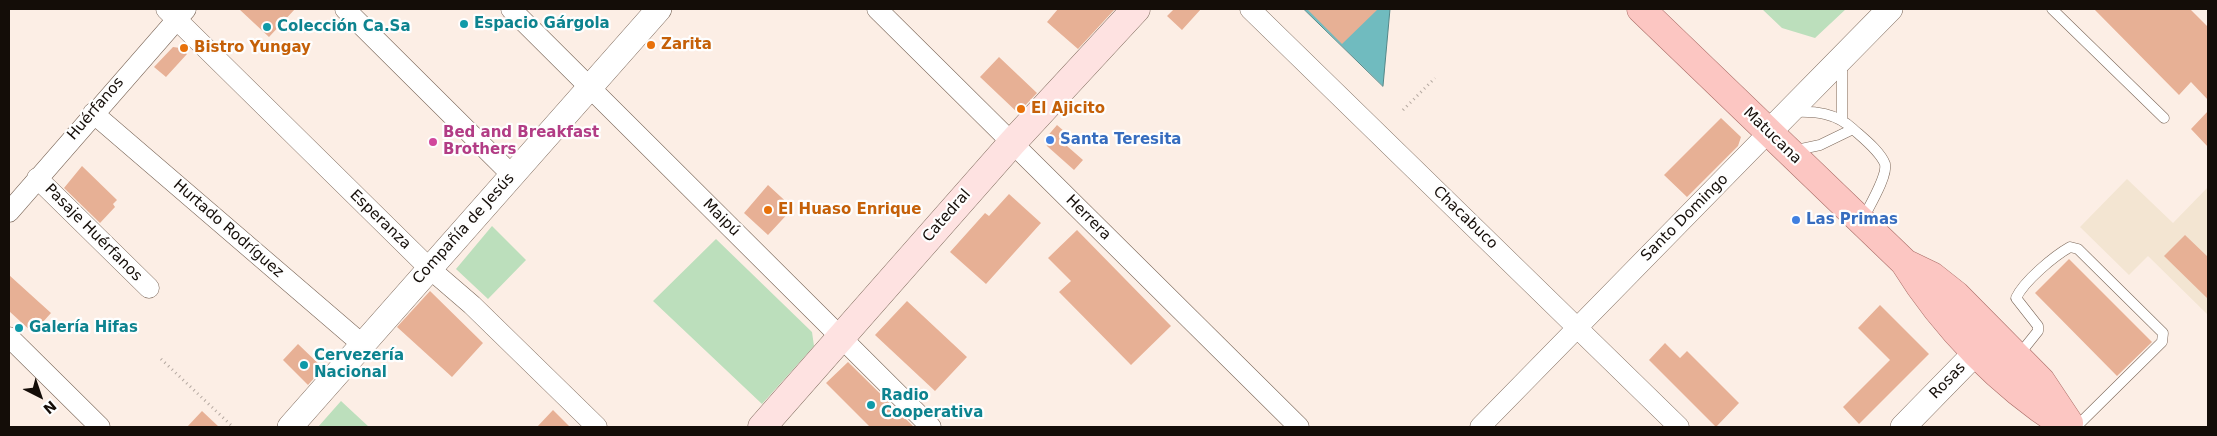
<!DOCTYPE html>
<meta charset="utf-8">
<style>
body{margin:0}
#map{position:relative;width:2217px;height:436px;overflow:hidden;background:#fceee5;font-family:"DejaVu Sans",sans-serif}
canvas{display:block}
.frame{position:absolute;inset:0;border:10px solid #140d08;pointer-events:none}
.north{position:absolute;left:15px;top:371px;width:50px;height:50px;-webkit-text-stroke:4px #fefefe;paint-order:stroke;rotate:139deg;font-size:14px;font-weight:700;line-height:20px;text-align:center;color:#140d08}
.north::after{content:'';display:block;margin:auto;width:18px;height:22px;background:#140d08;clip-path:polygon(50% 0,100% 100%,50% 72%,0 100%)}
</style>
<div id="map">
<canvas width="2217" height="436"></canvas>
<div class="frame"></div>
<div class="north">N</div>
</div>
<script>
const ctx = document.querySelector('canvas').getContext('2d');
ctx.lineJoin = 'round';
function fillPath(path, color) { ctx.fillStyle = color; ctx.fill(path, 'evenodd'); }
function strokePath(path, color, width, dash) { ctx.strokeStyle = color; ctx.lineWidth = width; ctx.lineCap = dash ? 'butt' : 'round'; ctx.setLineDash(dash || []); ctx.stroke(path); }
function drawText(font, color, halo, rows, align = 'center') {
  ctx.font = font + ' "DejaVu Sans",sans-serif'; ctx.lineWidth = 4.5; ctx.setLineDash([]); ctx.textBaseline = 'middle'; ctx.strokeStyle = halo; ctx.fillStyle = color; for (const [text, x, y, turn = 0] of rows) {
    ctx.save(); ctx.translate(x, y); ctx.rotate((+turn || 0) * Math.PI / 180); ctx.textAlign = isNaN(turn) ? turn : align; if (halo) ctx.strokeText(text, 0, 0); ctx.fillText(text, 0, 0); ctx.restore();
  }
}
const education = new Path2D(`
 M2127,179L2173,223L2208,187V315L2148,256L2129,275L2080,227Z`);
const green = new Path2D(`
 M1762,9H1846L1815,38L1782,28Z
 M492,226L526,260L488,299L456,269Z
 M716,239L812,332L814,346L762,404L653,301Z
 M341,401L369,427H318Z`);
const water = new Path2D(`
 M1304,9H1390L1383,86Z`);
const building = new Path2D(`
 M239,9H295L269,37Z
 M1058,9H1115L1078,49L1047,22Z
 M1174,9H1201L1182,30L1167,16Z
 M1307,9H1378L1342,44Z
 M2094,9H2190L2208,27V100L2191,82L2179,95Z
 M173,47L180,48L187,54L166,77L154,67Z
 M999,57L1037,93L1018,113L980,77Z
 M2208,111V147L2191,129Z
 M1721,118L1741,137L1738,146L1687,197L1664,175Z
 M1057,125L1073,139L1067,146L1083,160L1074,170L1047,146L1045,139Z
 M82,166L117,200L113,204L115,207L100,223L64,188Z
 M768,185L793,208L768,235L744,213Z
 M1009,194L1041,223L986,284L950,252L985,213L989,216Z
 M1077,230L1171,326L1131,365L1059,292L1071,281L1048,258Z
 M2185,235L2208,257V299L2164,256Z
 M2069,259L2152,342L2117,376L2035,293Z
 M9,275L51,313L33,333L9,311Z
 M430,291L483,343L452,377L397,327Z
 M907,301L967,357L935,391L875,335Z
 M1880,305L1929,354L1859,424L1843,407L1890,360L1858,328Z
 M1665,343L1680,358L1687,351L1739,403L1716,427L1649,360Z
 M298,344L323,368L308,385L283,360Z
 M848,362L914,427H870L826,383Z
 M553,410L570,427H537Z
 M202,411L219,427H187Z`);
const path = new Path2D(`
 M1403,110L1435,78
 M161,359L233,427`);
const service = new Path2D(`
 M2052,9L2164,118
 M1842,65V119
 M1793,112C1816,111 1836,113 1853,129
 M1792,151L1820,145L1853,129C1863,138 1880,151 1885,164C1888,176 1868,208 1863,219
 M2018,356L2038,331V326L2016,298C2024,281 2054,256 2070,247L2078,249L2163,333L2162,342L2076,427`);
const minor = new Path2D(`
 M166,9L429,268L472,305L597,427
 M345,9L512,175
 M511,9L931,427
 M877,9L1299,427
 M1250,9L1679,427
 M93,113L363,345
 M37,178L149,288
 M9,212L186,9
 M9,337L100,427
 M1480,427L1768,133`);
const tertiary = new Path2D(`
 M1768,133L1890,9
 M290,427L659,9
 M1903,427L1990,338`);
const secondary = new Path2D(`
 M762,427L1012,143L1136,9`);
const primary = new Path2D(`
 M1641,9L1904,262C1944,327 2002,386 2067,427
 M1905,263L1932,276L1956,295L2041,381L2069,423`);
const markers = [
 [464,24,5,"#0f9aa8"],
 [267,27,5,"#0f9aa8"],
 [651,45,5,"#e8710a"],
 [184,48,5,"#e8710a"],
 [1021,109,5,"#e8710a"],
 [1050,140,5,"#3f7fe0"],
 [433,142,5,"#d1479c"],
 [768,210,5,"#e8710a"],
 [1796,220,5,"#3f7fe0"],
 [19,328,5,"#0f9aa8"],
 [304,365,5,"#0f9aa8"],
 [871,405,5,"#0f9aa8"]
];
const cultureNames = [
 ["Espacio Gárgola",474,24],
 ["Colección Ca.Sa",277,27],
 ["Galería Hifas",29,328],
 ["Cervezería",314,356],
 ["Nacional",314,373],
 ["Radio",881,396],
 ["Cooperativa",881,413]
];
const foodNames = [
 ["Zarita",661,45],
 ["Bistro Yungay",194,48],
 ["El Ajicito",1031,109],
 ["El Huaso Enrique",778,210]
];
const streetNames = [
 ["Huérfanos",96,109,-49],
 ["Matucana",1772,136,44],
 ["Catedral",947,216,-49],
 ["Maipú",721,218,45],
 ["Herrera",1088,218,45],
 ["Chacabuco",1465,218,44],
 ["Santo Domingo",1685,218,-45],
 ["Esperanza",380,220,44],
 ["Hurtado Rodríguez",228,229,41],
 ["Compañía de Jesús",464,229,-48],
 ["Pasaje Huérfanos",93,233,45],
 ["Rosas",1948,381,-46]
];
const hotelNames = [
 ["Bed and Breakfast",443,133],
 ["Brothers",443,150]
];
const shopNames = [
 ["Santa Teresita",1060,140],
 ["Las Primas",1806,220]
];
fillPath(education, '#f3e5d2');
fillPath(green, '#bcdfbc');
fillPath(water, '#70bbbf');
strokePath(water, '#548788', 1);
fillPath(building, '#e7b095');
strokePath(service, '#7b6759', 11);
strokePath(minor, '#7b6759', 21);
strokePath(tertiary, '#7b6759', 26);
strokePath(secondary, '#7b6759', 29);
strokePath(primary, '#aa6d67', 29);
strokePath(path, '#b5a9a1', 3, [1, 4]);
strokePath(service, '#fff', 10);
strokePath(minor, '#fff', 20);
strokePath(tertiary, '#fff', 25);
strokePath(secondary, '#fee2e1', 28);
strokePath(primary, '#fcc6c2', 28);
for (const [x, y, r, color] of markers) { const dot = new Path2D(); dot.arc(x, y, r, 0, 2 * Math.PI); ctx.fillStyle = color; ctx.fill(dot); strokePath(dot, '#fefefe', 2); }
drawText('bold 15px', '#0d838f', '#fefefe', cultureNames, 'left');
drawText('bold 15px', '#c56008', '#fefefe', foodNames, 'left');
drawText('15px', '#140d08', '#fefefe', streetNames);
drawText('bold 15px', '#b23c85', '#fefefe', hotelNames, 'left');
drawText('bold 15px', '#366cbe', '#fefefe', shopNames, 'left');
</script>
